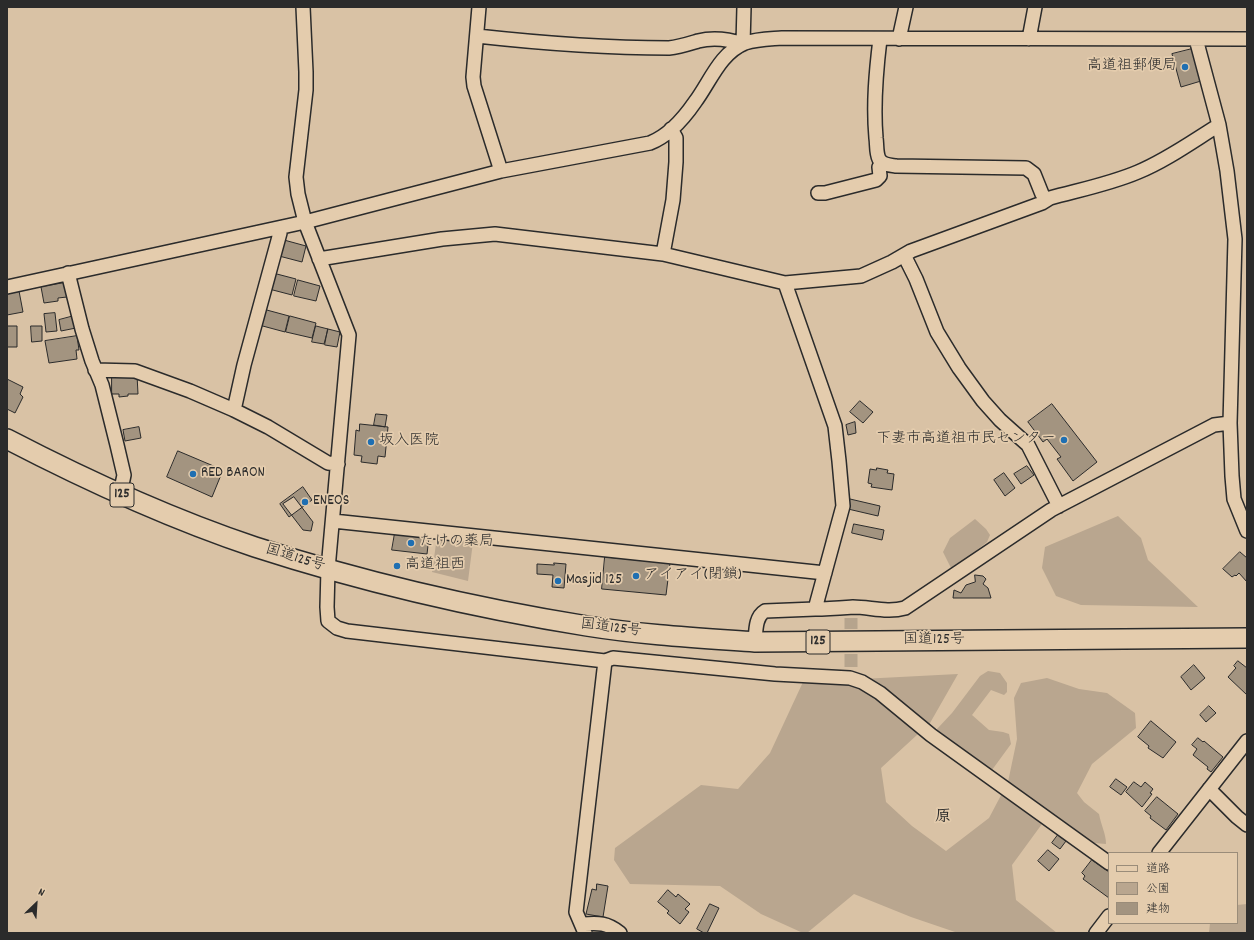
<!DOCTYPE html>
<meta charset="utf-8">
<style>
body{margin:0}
#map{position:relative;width:1254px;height:940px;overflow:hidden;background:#d9c2a5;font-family:Dekko,"Klee One",sans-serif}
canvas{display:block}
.frame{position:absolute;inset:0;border:8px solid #2b2b2b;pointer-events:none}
.legend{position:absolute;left:1108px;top:852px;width:130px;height:72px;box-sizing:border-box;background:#e4ccad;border:1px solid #9a8c79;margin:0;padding:5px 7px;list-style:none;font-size:12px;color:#2b2b2b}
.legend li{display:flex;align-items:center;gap:8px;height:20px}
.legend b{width:20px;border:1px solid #9a8c79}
.north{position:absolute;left:16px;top:884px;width:40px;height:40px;-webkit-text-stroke:3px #e4ccad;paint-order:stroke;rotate:25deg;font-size:11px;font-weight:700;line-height:16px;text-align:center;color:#2b2b2b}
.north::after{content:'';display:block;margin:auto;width:14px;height:18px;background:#2b2b2b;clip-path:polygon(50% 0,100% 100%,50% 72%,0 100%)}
</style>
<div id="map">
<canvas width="1254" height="940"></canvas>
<div class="frame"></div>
<ul class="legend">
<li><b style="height:5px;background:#e4ccad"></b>道路</li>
<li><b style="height:11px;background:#b9a68f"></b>公園</li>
<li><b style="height:11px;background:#a39480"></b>建物</li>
</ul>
<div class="north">N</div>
</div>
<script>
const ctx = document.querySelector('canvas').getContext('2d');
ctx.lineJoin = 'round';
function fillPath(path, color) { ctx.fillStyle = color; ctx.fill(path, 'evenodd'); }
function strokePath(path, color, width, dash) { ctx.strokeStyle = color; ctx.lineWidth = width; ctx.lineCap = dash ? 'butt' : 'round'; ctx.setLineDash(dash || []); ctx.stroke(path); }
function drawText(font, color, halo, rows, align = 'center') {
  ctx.font = font + ' Dekko,"Klee One",sans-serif'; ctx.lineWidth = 3.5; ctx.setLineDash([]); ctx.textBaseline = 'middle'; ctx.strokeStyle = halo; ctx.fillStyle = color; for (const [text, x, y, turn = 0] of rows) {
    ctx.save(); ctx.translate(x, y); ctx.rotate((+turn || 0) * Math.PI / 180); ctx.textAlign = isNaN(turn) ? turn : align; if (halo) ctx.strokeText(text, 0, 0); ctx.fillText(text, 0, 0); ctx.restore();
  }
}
const green = new Path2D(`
 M1118,516L1141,538L1148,560L1198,607L1081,605L1056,596L1042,568L1045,547Z
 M975,519L986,529L990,535L987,542L952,570L943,552L950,538Z
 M437,537L473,542L468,581L432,572Z
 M988,671L1000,673L1007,683V692L1004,695L991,690L972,715L989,730L1003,732L1009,734L1011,744L992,770L987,768L939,734L937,729L952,713L980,676Z
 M958,674L930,723L881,768L886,802L912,826L946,851L989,818L1008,782L1017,739L1014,698L1021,683L1047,678L1079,689L1107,693L1135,713L1136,728L1092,764L1077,793L1084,802L1099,814C1101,825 1106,834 1106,844L1094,843L1050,813L1012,865L1016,900L1057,933H958L911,917L854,894L807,933H803L761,914L720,886L630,884L614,860L615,848L701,785L738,789L770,753L803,682Z
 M1247,904V933H1209L1210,923H1237V905Z`);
const building = new Path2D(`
 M1192,49L1201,81L1181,87L1172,54Z
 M284,240L306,246L302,262L279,256Z
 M273,273L296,279L292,295L269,289Z
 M298,280L320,286L316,301L294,296Z
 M64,283L67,297L58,298V301L44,303L41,287Z
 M19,291L23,312L7,315V294Z
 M263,309L289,316L285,332L259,325Z
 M55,313L57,331L46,332L44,314Z
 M74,316L76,328L61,331L59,320Z
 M290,316L316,323L312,338L286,332Z
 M7,326H17V347H7Z
 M31,326H42V341L32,342Z
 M316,326L328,329L324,344L312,342Z
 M328,329L340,332L337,347L325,345Z
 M77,336L79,350H76L77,359L49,363L45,341Z
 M112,375H137L138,394H128V396L119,397V394H112Z
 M7,379L23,387L20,394L23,397L15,413L7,409Z
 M860,401L873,412L863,423L850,412Z
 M1052,404L1097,462L1073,481L1057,459L1061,457L1047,439L1043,442L1028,422Z
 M376,414L387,415L385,427L374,425Z
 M855,422L856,433L848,435L846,425Z
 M360,424L388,427L385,457L378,456L377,464L361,462L362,456L354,455L356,430L359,431Z
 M139,427L141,438L125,441L123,430Z
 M178,451L223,470L212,497L167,477Z
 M1027,466L1034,475L1021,484L1014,474Z
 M877,468L888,470L887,473L894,474L892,490L871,487L872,484L868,483L870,469L876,470Z
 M1004,473L1015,488L1005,496L994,480Z
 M303,487L312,500L289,517L280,504Z
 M294,497L313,522L311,531L303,530L283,504Z
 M850,499L880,506L878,516L848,509Z
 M854,524L884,530L882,540L852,533Z
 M395,533L429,537L427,554L392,550Z
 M1240,552L1247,558V582L1239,573L1236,576L1235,575L1232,577L1223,569Z
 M605,557L670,563L666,595L602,589Z
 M554,563L566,564L564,588L552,587L553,575L537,574V564L554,565Z
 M975,575L983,576L986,579L983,584L988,588L991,598H953L954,590L961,593L966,585L975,582Z
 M1238,661L1247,668V695L1228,677L1236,668L1234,666Z
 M1194,665L1205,678L1191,690L1181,677Z
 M1209,706L1216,713L1206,722L1200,715Z
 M1151,721L1176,742L1163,758L1148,748L1149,746L1138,737Z
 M1198,738L1203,742L1204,741L1223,757L1211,772L1207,769L1208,767L1193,755L1197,749L1192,745Z
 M1116,779L1127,787L1121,795L1110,787Z
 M1134,782L1141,787L1145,782L1153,789L1150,793L1152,794L1142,807L1126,792Z
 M1157,797L1178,814L1166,830L1150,818L1151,816L1145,811Z
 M1058,835L1066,841L1060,849L1052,843Z
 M1048,850L1059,859L1049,871L1038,861Z
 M1092,860L1109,872V898L1083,879L1085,876L1082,873Z
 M597,884L608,886L603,917L586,914L592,889L596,890Z
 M668,890L676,897L678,894L690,904L685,909L689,912L680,924L667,913L669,911L658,902Z
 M710,904L719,908L707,933H704L697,929Z`);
const minorTunnel = new Path2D(`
 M851,667V618`);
const minor = new Path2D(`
 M303,7L306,72V90L296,177L298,194L305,222L349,335L328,569L327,607L328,621L337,628L347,631L605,661L576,912L585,933
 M479,7L473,77L474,86L501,171
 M477,36C540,43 605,48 669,48C679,47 688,44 698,41C714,37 728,39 743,44L744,7
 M880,39C876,72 873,104 876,138C877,144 876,153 879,159C882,165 890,165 896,166L1026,168L1034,174L1042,194L1046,200
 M899,39L906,7
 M1029,39L1035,7
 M1196,39L1219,125L1227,171L1235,239L1230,423L1232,476L1234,499L1247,531
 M818,193H825L876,180L880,176L879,167L882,162
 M663,254L673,200L676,162V138L671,129
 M904,255L916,279L937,332L959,368L983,401L1000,420L1028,445L1059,506
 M319,259L442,239L495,234L663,254L785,283L861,276L892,262L911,251L1042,203L1050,198C1079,190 1110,184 1138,172C1167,160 1193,141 1219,125
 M68,273L82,329L92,361L102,385L117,445L124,475L120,494
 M7,287L305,222L501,171L650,143C668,136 684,118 695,102C710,82 720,53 745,43C757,39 770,39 782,38L1247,39
 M95,370L135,371L190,391L234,410L268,427L328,463L338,464
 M234,410L244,365L280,233V228
 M333,521L825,573
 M815,609C828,609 840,608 853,607C870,607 887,613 905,608L1051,510L1214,425L1230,423
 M755,642C756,631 755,617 765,611L815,609L843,506L839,461L835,426L785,283
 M605,661L613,658L775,674L850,678L862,682L880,693L931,735L1109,863
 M1209,789L1237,817L1247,825
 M1159,853L1247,741
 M582,924C598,923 606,922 620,933
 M1096,933L1109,916`);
const highway = new Path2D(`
 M7,439C86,480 171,519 255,547C363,582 475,608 587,626C643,635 699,638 755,642L1247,638`);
const markers = [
 [1185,67,4,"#1f6fb2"],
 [1064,440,4,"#1f6fb2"],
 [371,442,4,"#1f6fb2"],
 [193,474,4,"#1f6fb2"],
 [305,502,4,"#1f6fb2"],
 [411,543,4,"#1f6fb2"],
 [397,566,4,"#1f6fb2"],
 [636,576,4,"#1f6fb2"],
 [558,581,4,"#1f6fb2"]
];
const shields = [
 [122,495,24],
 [818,642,24]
];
const shieldNames = [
 ["125",122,495],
 ["125",818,642]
];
const poiNames = [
 ["高道祖郵便局",1177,67,"right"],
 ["下妻市高道祖市民センター",1056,440,"right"],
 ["坂入医院",379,442],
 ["RED BARON",201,474],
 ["ENEOS",313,502],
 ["たけの薬局",419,543],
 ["高道祖西",405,566],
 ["アイアイ(閉鎖)",644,576],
 ["Masjid 125",566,581]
];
const streetNames = [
 ["国道125号",295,559,17],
 ["国道125号",611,629,7],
 ["国道125号",934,641]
];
const neighbourhoodNames = [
 ["原",943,819]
];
fillPath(green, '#b9a68f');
fillPath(building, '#a39480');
strokePath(building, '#2b2b2b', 1);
strokePath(minorTunnel, '#b6a48d', 13, [13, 6]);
strokePath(minor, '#2b2b2b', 16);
strokePath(highway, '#2b2b2b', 22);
strokePath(minor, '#e4ccad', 13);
strokePath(highway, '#e4ccad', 19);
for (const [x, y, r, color] of markers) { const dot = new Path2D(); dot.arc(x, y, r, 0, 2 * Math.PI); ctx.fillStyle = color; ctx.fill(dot); strokePath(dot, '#e4ccad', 1.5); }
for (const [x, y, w] of shields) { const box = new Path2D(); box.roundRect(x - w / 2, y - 12, w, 24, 3); ctx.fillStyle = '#e4ccad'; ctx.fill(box); strokePath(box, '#2b2b2b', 1); }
drawText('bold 14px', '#2b2b2b', null, shieldNames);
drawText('15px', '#2b2b2b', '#e4ccad', poiNames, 'left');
drawText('15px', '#2b2b2b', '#e4ccad', streetNames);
drawText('bold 16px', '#2b2b2b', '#e4ccad', neighbourhoodNames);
</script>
